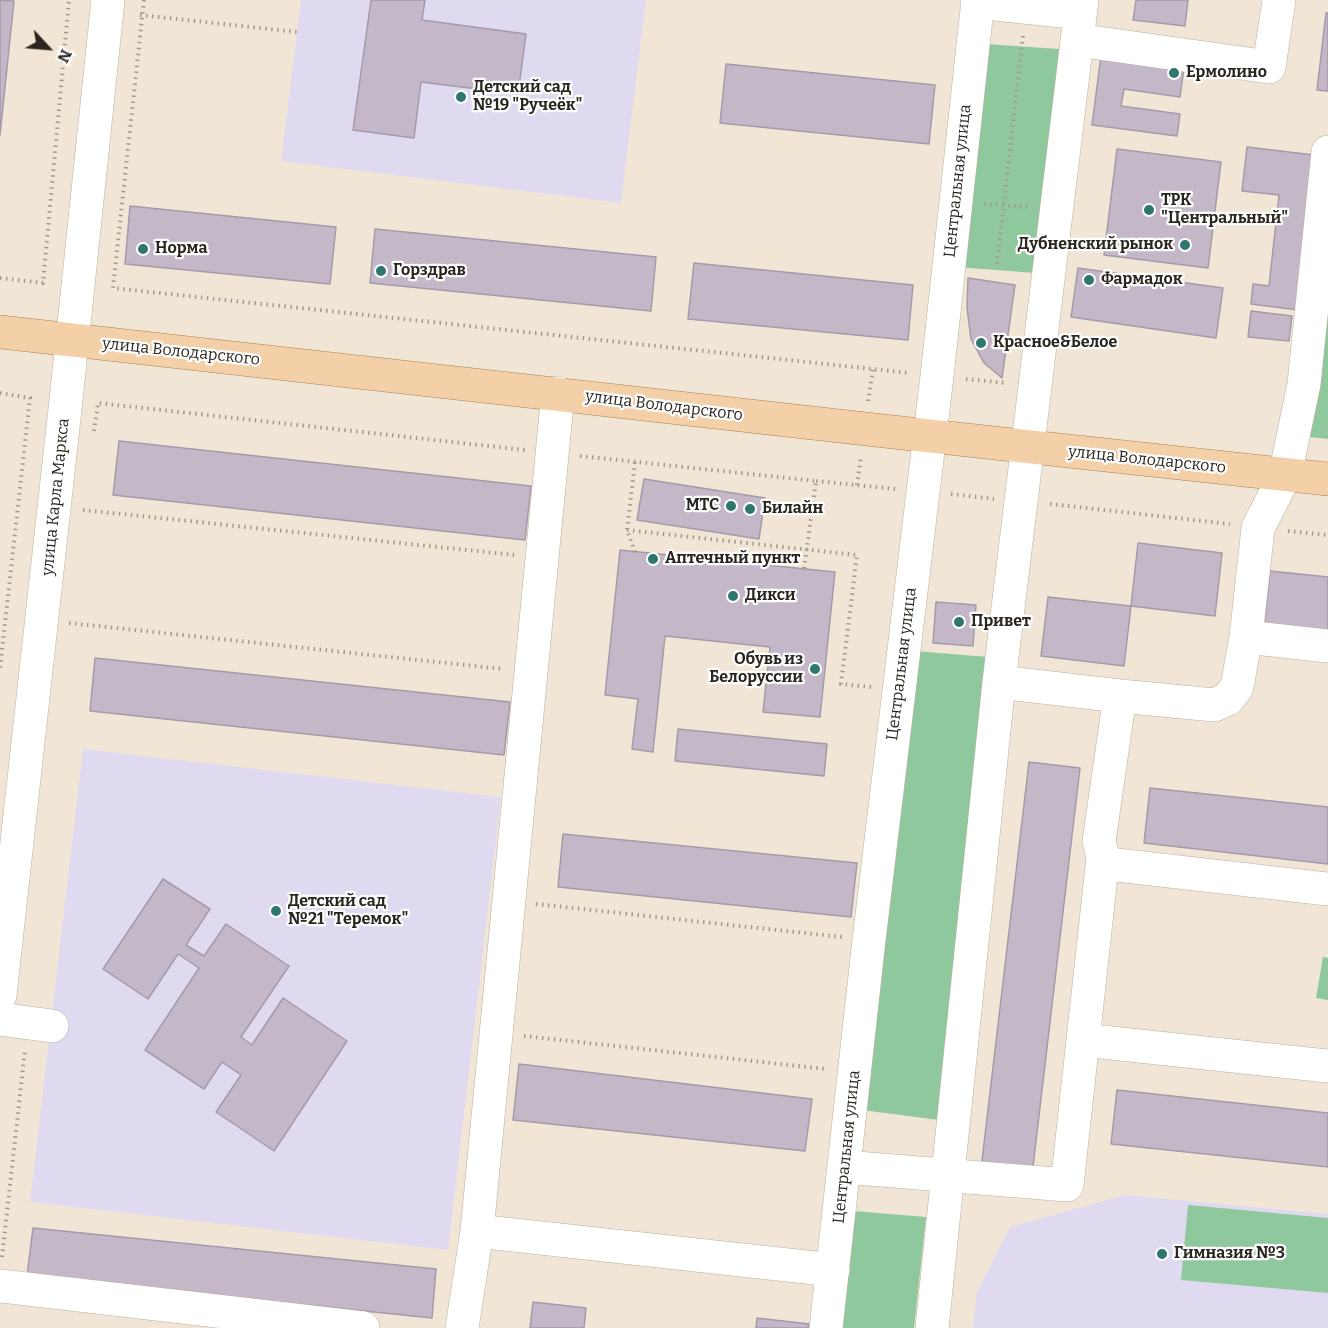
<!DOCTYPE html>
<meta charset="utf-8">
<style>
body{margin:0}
#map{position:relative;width:1328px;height:1328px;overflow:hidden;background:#f1e6d5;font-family:Bitter,serif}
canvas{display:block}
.north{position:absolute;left:18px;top:18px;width:60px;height:60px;-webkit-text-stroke:4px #fff;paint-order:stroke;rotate:116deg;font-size:16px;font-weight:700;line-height:24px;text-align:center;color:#2a261f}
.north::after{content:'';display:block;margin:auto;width:21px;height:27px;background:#2a261f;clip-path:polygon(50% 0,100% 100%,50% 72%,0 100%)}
</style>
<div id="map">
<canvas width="1328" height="1328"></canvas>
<div class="north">N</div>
</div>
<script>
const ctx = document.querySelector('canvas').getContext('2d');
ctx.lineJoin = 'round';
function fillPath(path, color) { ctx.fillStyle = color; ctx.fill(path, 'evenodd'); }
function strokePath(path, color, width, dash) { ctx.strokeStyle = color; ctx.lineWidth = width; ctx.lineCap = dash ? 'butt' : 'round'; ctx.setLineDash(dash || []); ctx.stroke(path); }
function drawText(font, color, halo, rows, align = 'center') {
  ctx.font = font + ' Bitter,serif'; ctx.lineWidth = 4.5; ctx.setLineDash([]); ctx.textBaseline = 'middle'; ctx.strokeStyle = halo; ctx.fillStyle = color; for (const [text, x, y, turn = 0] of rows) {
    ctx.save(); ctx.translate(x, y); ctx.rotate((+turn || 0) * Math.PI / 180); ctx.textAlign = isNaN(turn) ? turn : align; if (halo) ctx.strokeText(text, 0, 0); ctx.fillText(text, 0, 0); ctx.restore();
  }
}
const education = new Path2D(`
 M301,0H646L621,203L281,161Z
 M83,749L501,797L448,1250L30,1202Z
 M1125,1195L1328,1214V1328H973L977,1292L1010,1227Z`);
const green = new Path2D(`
 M986,44L1059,49L1035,273L957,267Z
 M1328,256V439L1309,437Z
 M915,651L988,657L939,1120L862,1110Z
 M1323,957L1328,958V1000L1316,998Z
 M1188,1205L1328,1218V1293L1181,1280Z
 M853,1211L926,1217L914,1328H841Z`);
const building = new Path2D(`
 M0,0L14,1L0,135Z
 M371,0H425L422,20L526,34L518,94L421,82L414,138L353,130Z
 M1136,0H1188L1185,26L1133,20Z
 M1326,13H1328V91L1317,90Z
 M1101,56L1184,68L1180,97L1124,89L1121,106L1180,114L1177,136L1092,125Z
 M726,64L935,85L929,144L720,123Z
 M1247,147L1314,155L1298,310L1251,304L1253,284L1269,286L1279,195L1242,191Z
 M1117,149L1221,162L1208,268L1104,255Z
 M130,206L336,227L330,284L125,264Z
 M375,229L656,257L651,311L370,283Z
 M694,263L913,285L908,340L688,319Z
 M1078,268L1223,288L1216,338L1071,317Z
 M968,278L1015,285L1002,378L984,363L971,339L967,308Z
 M1251,311L1292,316L1289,341L1248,337Z
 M119,441L531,486L525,540L113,495Z
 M644,479L765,498L759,539L637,520Z
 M1138,543L1222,553L1215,616L1131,606Z
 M620,550L835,572L820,717L763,712L770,647L665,636L653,752L632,749L638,699L605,695Z
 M1270,571L1328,577V633L1264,627Z
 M1048,597L1131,606L1124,666L1041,656Z
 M936,602L976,605L973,646L933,643Z
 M95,658L510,702L504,755L90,711Z
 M678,729L827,744L824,776L675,761Z
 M1029,762L1080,768L1032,1175L981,1169Z
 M1150,788L1328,807V864L1144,843Z
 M563,834L857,863L851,917L558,887Z
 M163,879L210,909L186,945L204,956L226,924L289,966L241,1037L252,1045L283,998L347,1041L274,1151L216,1112L241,1075L222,1062L204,1089L145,1050L199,968L178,954L148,999L103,969Z
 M519,1064L812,1099L805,1151L513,1120Z
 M1117,1090L1328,1113V1167L1111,1144Z
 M33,1228L436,1269L432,1318L27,1276Z
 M533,1302L586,1308L584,1328H530Z
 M757,1318L809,1324L808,1328H756Z`);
const path = new Path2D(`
 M144,0L113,288L910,373
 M140,15L297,32
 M984,204L1028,207
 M997,264L1023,35
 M0,278L43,283L69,0
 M966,379L1006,383
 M0,393L30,398L0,668
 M868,401L873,369
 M94,431L98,403L525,450
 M580,456L816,481L804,569
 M816,481L896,489
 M857,485L861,456
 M951,494L994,499
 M1050,504L1230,524
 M83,510L515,555
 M627,530L857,555L841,684L872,687
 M1288,531L1328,535
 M635,552L627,530L635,462
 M69,623L503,669
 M536,904L842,937
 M524,1036L826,1069
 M2,1257L25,1050`);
const minor = new Path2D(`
 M977,2L1080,13
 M1077,40L1269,67L1279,0
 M1328,152L1304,384L1285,475L1258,528L1246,637L1328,646
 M558,393L477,1231L833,1270
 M999,682L1120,696L1214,705L1228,699L1237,687L1246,637
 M1120,696L1099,841L1103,858L1108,864L1328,889
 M0,995L66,400L108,0
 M0,1019L52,1026
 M1083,1040L1328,1066
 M844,1167L1067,1185L1103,858
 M0,1286L363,1328
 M462,1328L477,1231
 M826,1328L869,940L937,376L978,0
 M932,1328L999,682L1082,0`);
const major = new Path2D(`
 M0,332C443,380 885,433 1328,479`);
const markers = [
 [1174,73,6,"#2e766e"],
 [461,97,6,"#2e766e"],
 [1149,210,6,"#2e766e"],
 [1185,245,6,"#2e766e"],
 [143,249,6,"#2e766e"],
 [381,271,6,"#2e766e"],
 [1089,280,6,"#2e766e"],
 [981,343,6,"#2e766e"],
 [731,506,6,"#2e766e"],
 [750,509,6,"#2e766e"],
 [653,559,6,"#2e766e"],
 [733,596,6,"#2e766e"],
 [959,622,6,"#2e766e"],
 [815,669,6,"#2e766e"],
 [276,911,6,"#2e766e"],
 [1162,1254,6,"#2e766e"]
];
const poiNames = [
 ["Ермолино",1186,73],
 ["Детский сад",473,88],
 ["№19 \"Ручеёк\"",473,106],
 ["ТРК",1161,201],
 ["\"Центральный\"",1161,219],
 ["Дубненский рынок",1173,245,"right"],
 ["Норма",155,249],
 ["Горздрав",393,271],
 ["Фармадок",1101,280],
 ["Красное&Белое",993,343],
 ["МТС",719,506,"right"],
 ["Билайн",762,509],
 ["Аптечный пункт",665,559],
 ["Дикси",745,596],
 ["Привет",971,622],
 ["Обувь из",803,660,"right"],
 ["Белоруссии",803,678,"right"],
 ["Детский сад",288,902],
 ["№21 \"Теремок\"",288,920],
 ["Гимназия №3",1174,1254]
];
const streetNames = [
 ["Центральная улица",958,181,-84],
 ["улица Володарского",181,352,6],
 ["улица Володарского",664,406,7],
 ["улица Володарского",1147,460,6],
 ["улица Карла Маркса",56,497,-84],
 ["Центральная улица",902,664,-83],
 ["Центральная улица",847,1147,-84]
];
fillPath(education, '#e0daf0');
fillPath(green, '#90c89d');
fillPath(building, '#c3b7c8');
strokePath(building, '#a59aaa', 1.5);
strokePath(minor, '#bab09f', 34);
strokePath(major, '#a78052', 34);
strokePath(path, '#a29a8d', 4, [1.5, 4.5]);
strokePath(minor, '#fff', 33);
strokePath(major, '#f3d0a8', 33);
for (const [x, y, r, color] of markers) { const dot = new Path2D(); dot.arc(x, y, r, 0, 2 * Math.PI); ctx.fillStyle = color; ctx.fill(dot); strokePath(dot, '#fff', 2); }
drawText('bold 16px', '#2a261f', '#fff', poiNames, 'left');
drawText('16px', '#2a261f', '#fff', streetNames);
</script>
